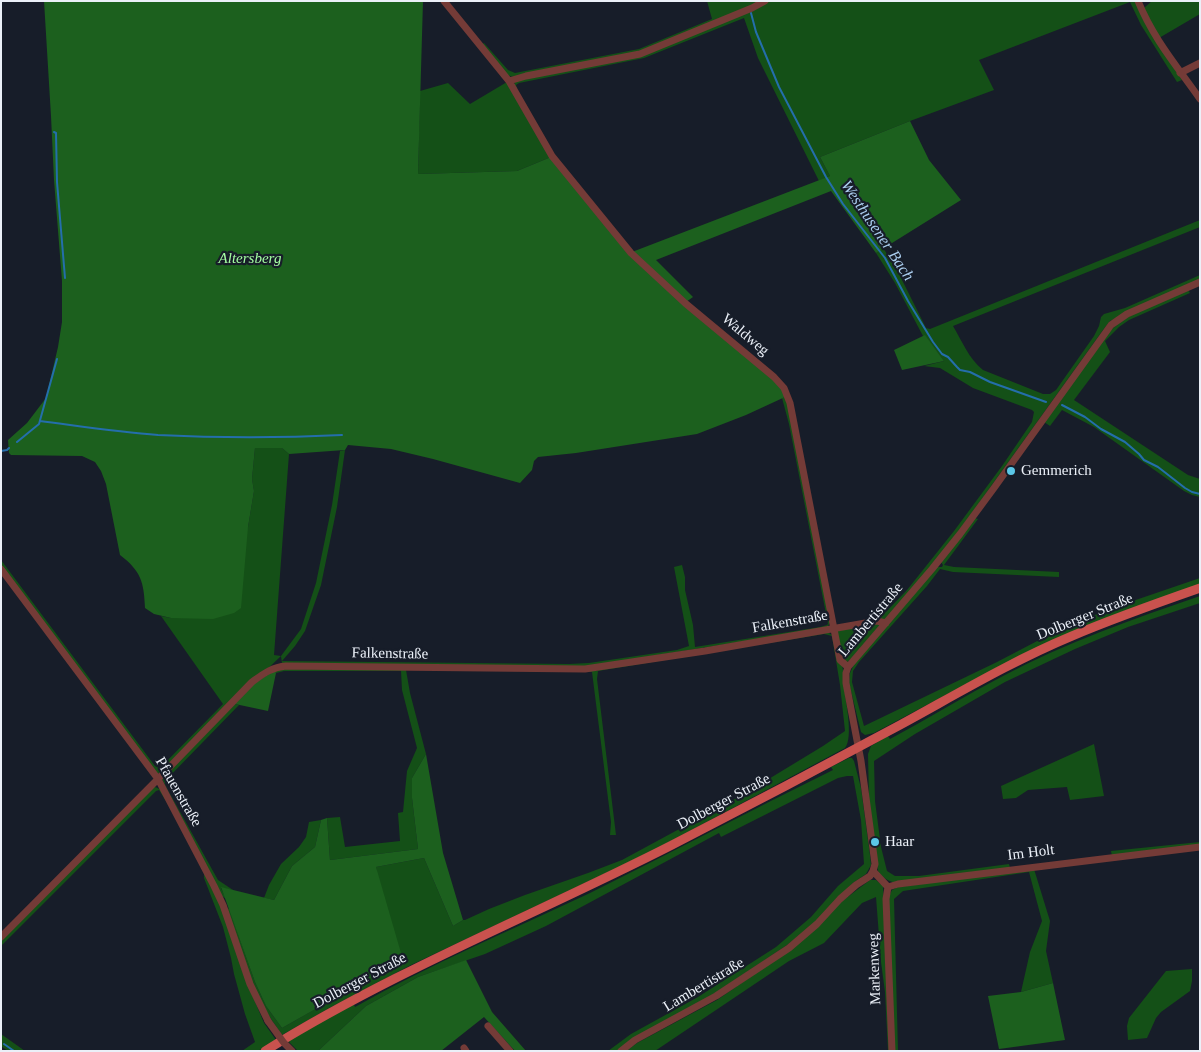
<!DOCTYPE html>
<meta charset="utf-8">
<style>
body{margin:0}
#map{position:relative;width:1201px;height:1052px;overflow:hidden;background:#171d29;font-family:Georgia,serif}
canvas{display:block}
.frame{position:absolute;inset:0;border:2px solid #ebf0f8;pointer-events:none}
</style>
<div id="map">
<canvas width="1201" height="1052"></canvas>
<div class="frame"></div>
</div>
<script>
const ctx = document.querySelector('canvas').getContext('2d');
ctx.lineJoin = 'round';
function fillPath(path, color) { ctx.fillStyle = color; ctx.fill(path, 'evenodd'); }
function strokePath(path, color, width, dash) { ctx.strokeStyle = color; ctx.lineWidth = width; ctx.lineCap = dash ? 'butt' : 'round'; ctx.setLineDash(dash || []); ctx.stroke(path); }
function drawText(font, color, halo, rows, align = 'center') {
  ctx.font = font + ' Georgia,serif'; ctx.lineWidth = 4.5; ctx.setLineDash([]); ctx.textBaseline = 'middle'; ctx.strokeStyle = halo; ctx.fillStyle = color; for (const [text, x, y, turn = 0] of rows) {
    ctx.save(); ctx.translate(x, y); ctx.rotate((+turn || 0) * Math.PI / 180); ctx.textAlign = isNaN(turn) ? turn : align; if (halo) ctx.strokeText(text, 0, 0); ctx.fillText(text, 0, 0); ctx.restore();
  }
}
const green = new Path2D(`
 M707,1H762L640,52L513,77L507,75L481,45L484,43L508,70L515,73L639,49L712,19Z
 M767,1H1136L1182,80L1177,82L1141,25L1130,2L979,60L994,90L910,121L820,157L830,176L819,181L758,58L744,18L644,58L519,83L516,85L518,92L514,85L515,82L518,80L640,55Z
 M1152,1H1200V14L1159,38L1144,8Z
 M507,82L551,157L517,171L418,174L420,91L448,83L470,104Z
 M1200,220V227L953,326C962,341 969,359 983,370L1043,394H1050L1056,390L1094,336L1099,326L1101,317L1104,314L1125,308L1200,275V279L1110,321L1103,330L966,521L930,568L886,619H875L883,615L907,590L954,531L1002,466L1032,422L1034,412L1032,410L973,388L940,368L924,366L944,361L925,336H923L895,283L876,253L883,248L895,266L926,328L930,329Z
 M1188,290L1190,293L1129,320L1119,327L1105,341L1110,352L1074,400L1188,475L1200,479V497L1192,495L1184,491L1094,427L1062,410L1050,426L1044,422L1109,332C1130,311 1161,302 1188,290Z
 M785,397L788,404L830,622L827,628L583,667L284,664L282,663L281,656L159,773H157L1,567V560L155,766L160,768L223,704L161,616L171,618H187L248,527L254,491L252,479L255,448H282L289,454L274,655L281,656L301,629L316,583L332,505L340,451L345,450L337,507L321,585L305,631L295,646L282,661L569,664L589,663L677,650L689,646L674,567L682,565L685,577V590L693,625L695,647L820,627L827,625L828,624L789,424L782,398Z
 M975,518L978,519L944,565L954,567L1059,572V577L953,572L940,569L927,586L859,662L853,671L852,682L864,726L997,662L1066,626L1121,605L1200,578V584L1000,666L874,733L865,735L861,732L849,683L850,673L854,664L937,567H942L943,565L941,562Z
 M1200,596V603L1128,627L1075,649L1005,682L915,734L874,761L875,801L881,847L887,871L895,876H919L1009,864L1010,868L896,883C888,881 883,878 878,871L869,801L868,754L871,746L888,736L890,739C928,719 964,696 1003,676C1065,643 1133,619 1200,596Z
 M876,623L880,625L850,660L847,662L842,660L837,631Z
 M825,632L829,633L832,635C835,645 839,655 842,665C844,672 843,679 844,685C845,699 854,737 845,748L671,841L625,864L411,965L333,1006L282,1035L271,1019L256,994L227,910L229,908L255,982L266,1006L282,1028C320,1007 355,984 390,959L376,867L424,858L453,926L463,920H465L489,909L525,895L588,873L622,860L744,794L823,746L845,731L840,685L832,636L824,634L598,671L597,679L616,835H610L611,822L592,672H529V671H597L598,670Z
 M284,668L406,670L410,693L426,754L412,778V798L418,849L330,860L327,818L340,817L345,847L400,841L398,813L403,812L407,771L417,748L402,690L401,671H284L276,673L275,670Z
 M235,704L239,705L165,781V784L169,792L218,880L233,890L221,888L226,899L222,896L162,779Z
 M1094,744L1104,796L1070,800L1067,787L1028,790L1016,798L1003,799L1001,786Z
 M849,758H852L854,761L861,788L870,855L871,865L866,874L853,883L815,923L787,945L714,994L634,1038L617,1051H608L631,1034L698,997L776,947L811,917L838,886L864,864L861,820L853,776H847L838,778L721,837L719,833L546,926L485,954L418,977L366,1006L318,1051H298L288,1041L353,1003L355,1007C431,964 511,930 590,893C671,853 751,810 833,770L831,767Z
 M154,787C164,788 167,801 171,809L159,790L156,791L1,946V940Z
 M321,820L315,847L292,866L274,900L264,898L269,885L281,864L299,847L306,837L309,822Z
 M1200,842V845L1112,856L1111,851Z
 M1034,869L1050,921L1046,951L1053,983L1021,992L1030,952L1042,921L1029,872L903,891L894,899L898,1051H893L888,898L892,890L898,887Z
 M204,871L217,895L248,985L264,1023L276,1040L258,1051H242L255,1042L245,1014L234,974L231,958L223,927L204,878Z
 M870,880H876L883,886L889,991L890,1051H888L885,992L881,962L876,897L862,903L824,943L789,961L655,1051H626L637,1043L717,1000L769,964L841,902Z
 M1192,969V981L1190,991L1161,1012L1156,1018L1147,1038L1128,1040L1127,1026L1129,1018L1166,971Z
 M1,1034L25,1051H8L1,1046Z`);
const forest = new Path2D(`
 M44,1H423L418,174L517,171L551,157L632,252L830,176L820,157L910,121L929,160L961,200L876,253L831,191L656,260L693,297L686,302L773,379L781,388L785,397L746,415L697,434L576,453L538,457L534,461L532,470L520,483L433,459L391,449L348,445L345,450L289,454L282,448H255L252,479L254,491L248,527L241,608L234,613L213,619L171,618L154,614L145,608C144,582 141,571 120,555L106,484L101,471L95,462L82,456L11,455L9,453L8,440L27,423L46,398L58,347L62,322V281L54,180L51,116Z
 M925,335L944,361L902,370L894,350Z
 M275,670L276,673L268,711L235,704L254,684Z
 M426,754L443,853L463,920L453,926L424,858L376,867L401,953L390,959L392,967L344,991L312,1011L282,1028L266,1006L255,982L221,887L274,900L292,866L315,847L321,820L327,818L330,860L418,849L412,798V778Z
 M466,960L492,1012L526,1051H515L484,1017L441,1051H318L366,1006L418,977Z
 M1053,983L1065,1040L999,1049L988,996L1021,992Z`);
const stream = new Path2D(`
 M751,13L756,32L779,87L826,177L843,204L885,258L908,301L933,342L942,354L948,357L957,367L960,370L970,372L990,382L1046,402
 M54,132L56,133L57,182L65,278
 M1062,405L1085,417L1101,429L1125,442L1139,454L1144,460L1158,467L1185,488L1192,492L1200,494
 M40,421C79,426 118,432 158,435C219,438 280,438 342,435
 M17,442L39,424L57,359
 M1,451L7,450L9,448
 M4,1044L14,1051`);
const minor = new Path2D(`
 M444,1L509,81L552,156L631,253L685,303L774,377L784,388L790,403L840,660L848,667
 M1138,1C1154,40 1177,66 1200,99
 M1180,73L1200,63
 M509,81L526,76L640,54L752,8L765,1
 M1,569L158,779L214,886L223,905L250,984L268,1021
 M873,871L888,887
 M888,887L898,884L1200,847
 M888,887L886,899L892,1051
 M1,937L158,779L252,682C263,674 272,667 286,666L585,669L705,651L877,621L886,623
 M488,1026L510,1051
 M464,1048L466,1051
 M621,1051L635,1040L716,996L789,948L817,924L840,899L856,885L870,876L873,871L875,864L861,761L846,683V673L848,667L932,569L960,534L994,488L1111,325L1127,314L1200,282`);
const major = new Path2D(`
 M265,1051C395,970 537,914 672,845C748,806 824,766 900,725C957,694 1012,661 1072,636C1114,618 1157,603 1200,588`);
const minorBridge = new Path2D(`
 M268,1021L284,1043L292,1051`);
const markers = [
 [1011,471,5,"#5bc7e7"],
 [875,842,5,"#5bc7e7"]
];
const parkNames = [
 ["Altersberg",250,259]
];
const streetNames = [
 ["Waldweg",745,335,40],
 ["Dolberger Straße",1085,617,-22],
 ["Lambertistraße",871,620,-50],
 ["Falkenstraße",790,622,-10],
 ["Falkenstraße",390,654,1],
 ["Pfauenstraße",178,792,60],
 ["Dolberger Straße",724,802,-28],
 ["Im Holt",1031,853,-7],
 ["Markenweg",875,969,-92],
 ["Dolberger Straße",360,981,-28],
 ["Lambertistraße",704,985,-31]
];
const poiNames = [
 ["Gemmerich",1021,471],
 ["Haar",885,842]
];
const waterNames = [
 ["Westhusener Bach",877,231,56]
];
fillPath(green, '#145017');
fillPath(forest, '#1c601e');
strokePath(stream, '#246eab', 2);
strokePath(minor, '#743b37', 7);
strokePath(major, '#c9524e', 9);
strokePath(minorBridge, '#743b37', 7);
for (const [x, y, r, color] of markers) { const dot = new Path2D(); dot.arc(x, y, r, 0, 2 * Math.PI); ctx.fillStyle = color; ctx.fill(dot); strokePath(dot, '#171d29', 2); }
drawText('italic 15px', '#a4fda2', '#171d29', parkNames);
drawText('15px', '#ebf0f8', '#171d29', streetNames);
drawText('15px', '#ebf0f8', '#171d29', poiNames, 'left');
drawText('italic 16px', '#aacdee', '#171d29', waterNames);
</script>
